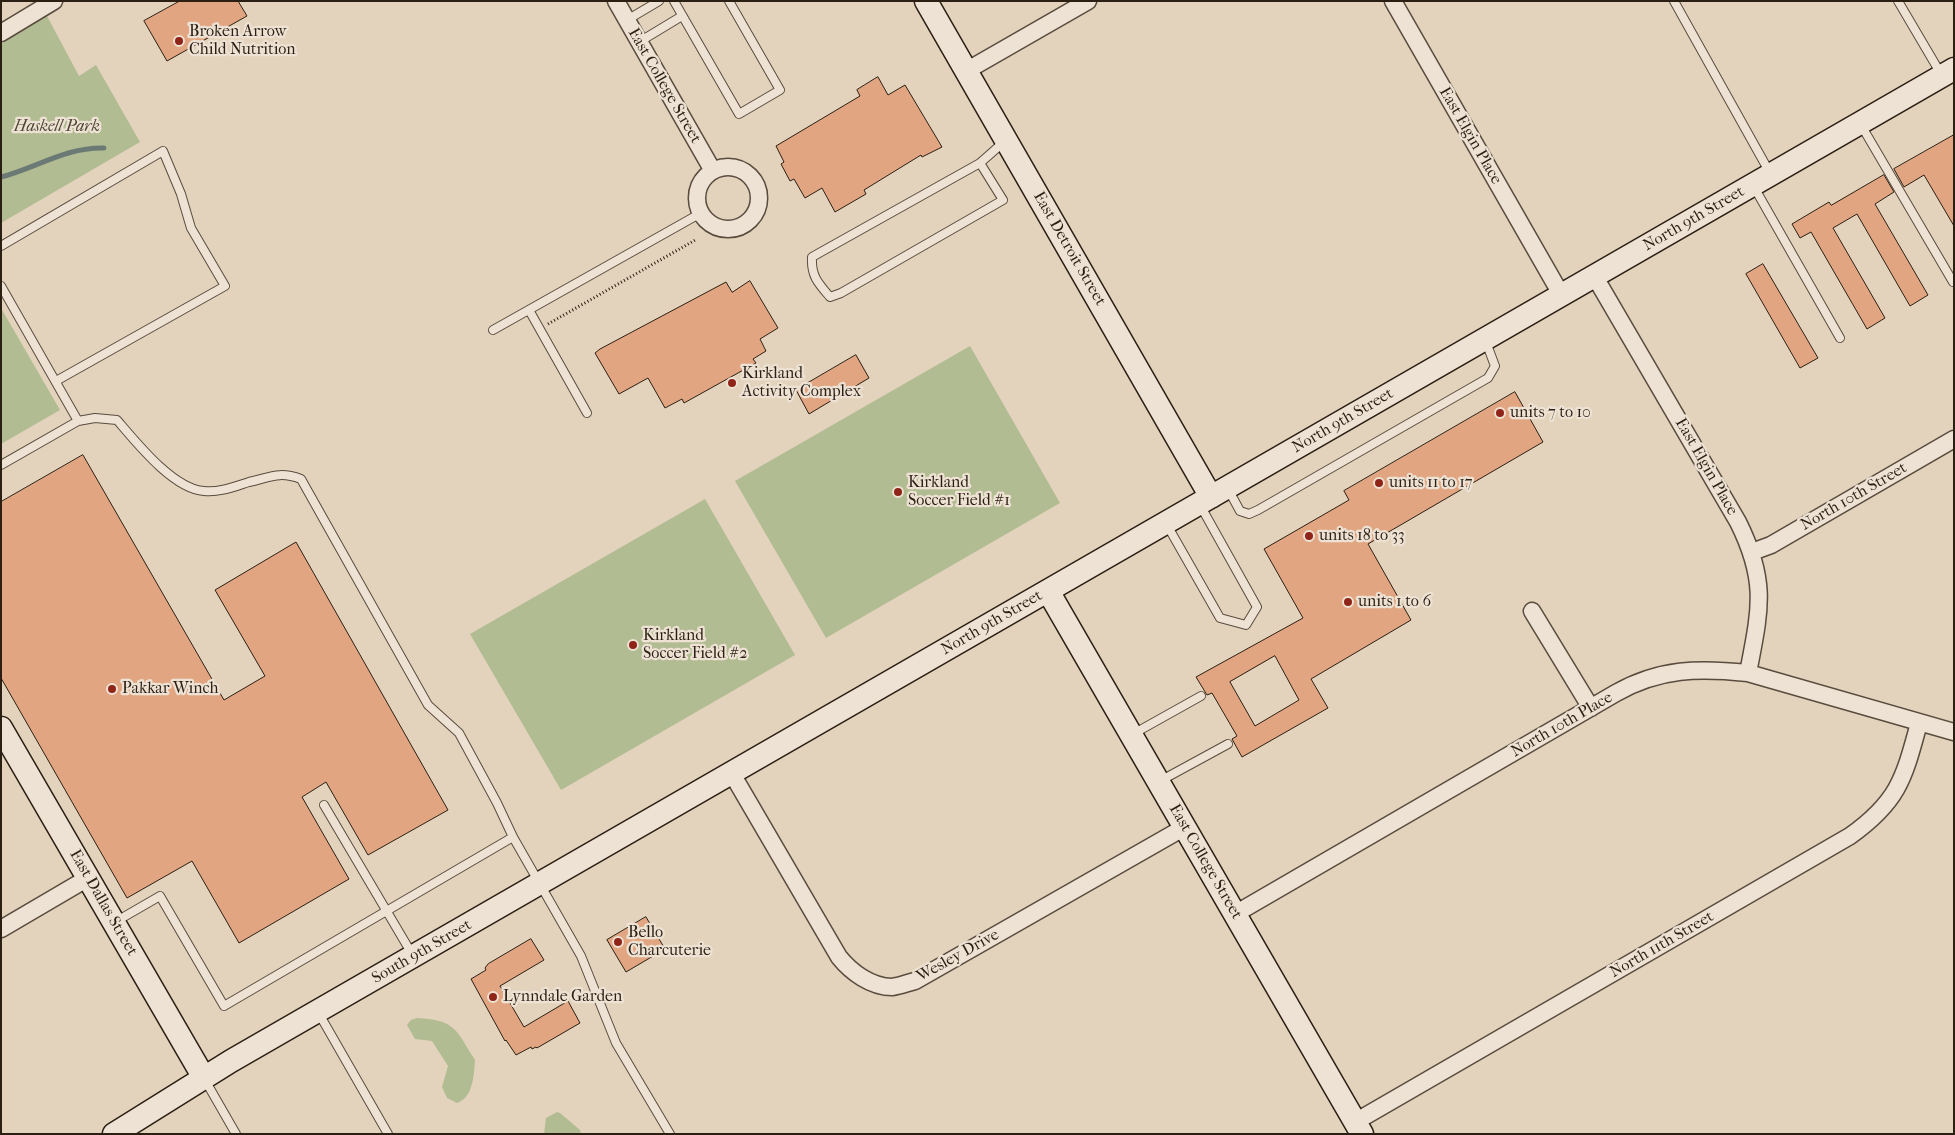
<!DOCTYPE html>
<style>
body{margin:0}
#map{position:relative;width:1955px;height:1135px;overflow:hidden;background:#e3d3bc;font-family:"IM FELL French Canon",serif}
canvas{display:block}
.frame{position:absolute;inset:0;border:2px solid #2b1f14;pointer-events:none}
</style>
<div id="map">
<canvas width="1955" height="1135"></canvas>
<div class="frame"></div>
</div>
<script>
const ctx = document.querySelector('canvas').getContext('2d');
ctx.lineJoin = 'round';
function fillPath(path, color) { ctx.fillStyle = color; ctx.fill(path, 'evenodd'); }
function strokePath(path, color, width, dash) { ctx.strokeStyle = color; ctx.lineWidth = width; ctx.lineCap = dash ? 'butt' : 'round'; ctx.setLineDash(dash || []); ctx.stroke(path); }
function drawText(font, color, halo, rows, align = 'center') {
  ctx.font = font + ' "IM FELL French Canon",serif'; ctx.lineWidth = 4.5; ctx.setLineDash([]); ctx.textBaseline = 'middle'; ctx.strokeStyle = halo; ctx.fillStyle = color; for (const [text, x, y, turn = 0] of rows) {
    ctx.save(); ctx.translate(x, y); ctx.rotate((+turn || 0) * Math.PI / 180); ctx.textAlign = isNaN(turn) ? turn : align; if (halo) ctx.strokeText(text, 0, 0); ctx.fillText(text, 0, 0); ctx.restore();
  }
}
const green = new Path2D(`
 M47,16L79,76L96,65L140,142L1,223V44Z
 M1,308L60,410L1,444Z
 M970,346L1060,503L826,638L735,481Z
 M705,499L795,655L561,790L470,634Z
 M417,1018C456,1020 456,1030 475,1060C474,1075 473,1098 457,1103L447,1098L442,1087L448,1066L432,1041L415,1039L407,1025L411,1020Z
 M557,1112L560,1113L580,1130L581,1134H544L546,1118Z`);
const stream = new Path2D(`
 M1,177C36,168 66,147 104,148`);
const building = new Path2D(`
 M180,1H238L247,16L167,61L144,21Z
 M878,77L888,95L905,85L942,147L922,157L921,155L864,190L866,194L835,212L822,188L805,198L794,179L790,181L781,164L784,162L776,146L860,96L857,90Z
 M1954,135V226L1924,175L1904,187L1894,169Z
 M1884,175L1894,192L1875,204L1928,295L1910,306L1857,214L1833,228L1885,318L1867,329L1811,232L1800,238L1792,224L1829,202L1831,205Z
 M1763,264L1818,358L1800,368L1746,274Z
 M750,281L778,328L760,339L766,351L753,359L756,363L684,403L682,399L665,408L648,378L619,394L595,353L600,349L726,282L732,292Z
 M856,355L869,378L809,414L796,390Z
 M1515,392L1543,442L1368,544L1411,620L1311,679L1328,708L1242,757L1232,739L1237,736L1212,693L1207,695L1196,677L1303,618L1264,549L1349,500L1344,491ZM1275,656L1299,700L1255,726L1230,682Z
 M83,455L224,700L265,676L215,590L296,542L448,810L368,855L326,782L302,797L349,879L239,943L192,861L127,898L1,678V502Z
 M646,917L665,949L626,972L607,940Z
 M531,939L544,960L500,986L524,1027L568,1001L580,1023L537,1048L536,1047L532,1049L531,1047L516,1055L506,1040L505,1041L471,979L486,970L485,968L488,964Z`);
const path = new Path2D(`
 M548,324L697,239`);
const lane = new Path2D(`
 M674,1L739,114L780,90L729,1
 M1674,1L1770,173
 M1898,1L1941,74
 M627,20L659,1
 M639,42L682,16
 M1861,125L1953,282
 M980,163L1003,200L841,293L830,297C818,283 811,276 812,257L980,163L1005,141
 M1754,187L1840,338
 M1,246L163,151L181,194L191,228L225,286L56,381
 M1,286L78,421
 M529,310L587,413
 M493,330L701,213
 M1,465L78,421L95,418L117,420C136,442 173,489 204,491C219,493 236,486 249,482C271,477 279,471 301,479L428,705L459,733L497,803L513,837L224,1006L160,896L115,922
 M1228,489L1240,511L1249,514L1258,510L1488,378L1495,366L1486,342
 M1167,525L1220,618L1246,625L1257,607L1200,505
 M1133,734L1201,696
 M1160,781L1228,744
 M324,805L412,954
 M513,837L581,956L616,1043L670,1134
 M318,1012L388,1134
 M205,1080L236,1134`);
const street = new Path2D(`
 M616,1L713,171
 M1393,1L1562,296
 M1,33L54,1
 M966,71L1088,1
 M697 198a31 31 0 1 1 62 0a31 31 0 1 1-62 0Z
 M1595,277L1738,522C1768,582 1760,610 1748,673
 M1752,552L1771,545L1954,439
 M1532,611L1591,708
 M731,772L839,957C851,972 871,987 892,987C900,986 907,983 915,981L1185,827
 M1235,914L1616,693C1660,668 1699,668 1748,673L1954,732
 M1,929L88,878
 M1355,1122L1850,836C1899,801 1904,778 1919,723`);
const secondary = new Path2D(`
 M926,1L1211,497
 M1048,591L1362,1134
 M1,728L204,1078
 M114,1134L231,1061L1954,69`);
const markers = [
 [179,41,5,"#8f2418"],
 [732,383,5,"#8f2418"],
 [1500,413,5,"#8f2418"],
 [1379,483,5,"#8f2418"],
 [898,492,5,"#8f2418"],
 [1309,536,5,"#8f2418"],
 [1348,602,5,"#8f2418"],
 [633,645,5,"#8f2418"],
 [112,689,5,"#8f2418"],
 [618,942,5,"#8f2418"],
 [493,997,5,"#8f2418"]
];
const poiNames = [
 ["Broken Arrow",189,32],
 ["Child Nutrition",189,50],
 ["Kirkland",742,374],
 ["Activity Complex",742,392],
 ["units 7 to 10",1510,413],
 ["Kirkland",908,483],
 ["Soccer Field #1",908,501],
 ["units 11 to 17",1389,483],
 ["units 18 to 33",1319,536],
 ["units 1 to 6",1358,602],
 ["Kirkland",643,636],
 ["Soccer Field #2",643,654],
 ["Pakkar Winch",122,689],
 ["Bello",628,933],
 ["Charcuterie",628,951],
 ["Lynndale Garden",503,997]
];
const streetNames = [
 ["East College Street",664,86,60],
 ["East Elgin Place",1470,136,60],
 ["North 9th Street",1694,219,-30],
 ["East Detroit Street",1069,249,60],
 ["North 9th Street",1343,421,-30],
 ["East Elgin Place",1706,467,60],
 ["North 10th Street",1854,497,-30],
 ["North 9th Street",992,623,-30],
 ["North 10th Place",1562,725,-30],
 ["East College Street",1205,862,60],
 ["East Dallas Street",103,903,60],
 ["North 11th Street",1662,945,-30],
 ["South 9th Street",422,952,-30],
 ["Wesley Drive",958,956,-29]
];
const parkNames = [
 ["Haskell Park",57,127]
];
fillPath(green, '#b2bc92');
strokePath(stream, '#6b7a75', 5);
fillPath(building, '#e2a582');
strokePath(building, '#2b1f14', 1);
strokePath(lane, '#594c3e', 10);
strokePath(street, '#594c3e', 19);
strokePath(secondary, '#2b1f14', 25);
strokePath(path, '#2b1f14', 3, [1, 2.5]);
strokePath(lane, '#ede2d3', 8);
strokePath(street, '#ede2d3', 16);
strokePath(secondary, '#ede2d3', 22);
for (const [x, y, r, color] of markers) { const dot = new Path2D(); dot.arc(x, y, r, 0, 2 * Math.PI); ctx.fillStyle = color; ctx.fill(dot); strokePath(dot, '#ede2d3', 2); }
drawText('16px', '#2b1f14', '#ede2d3', poiNames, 'left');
drawText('16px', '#2b1f14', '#ede2d3', streetNames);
drawText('italic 16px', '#4d4634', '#ede2d3', parkNames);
</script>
